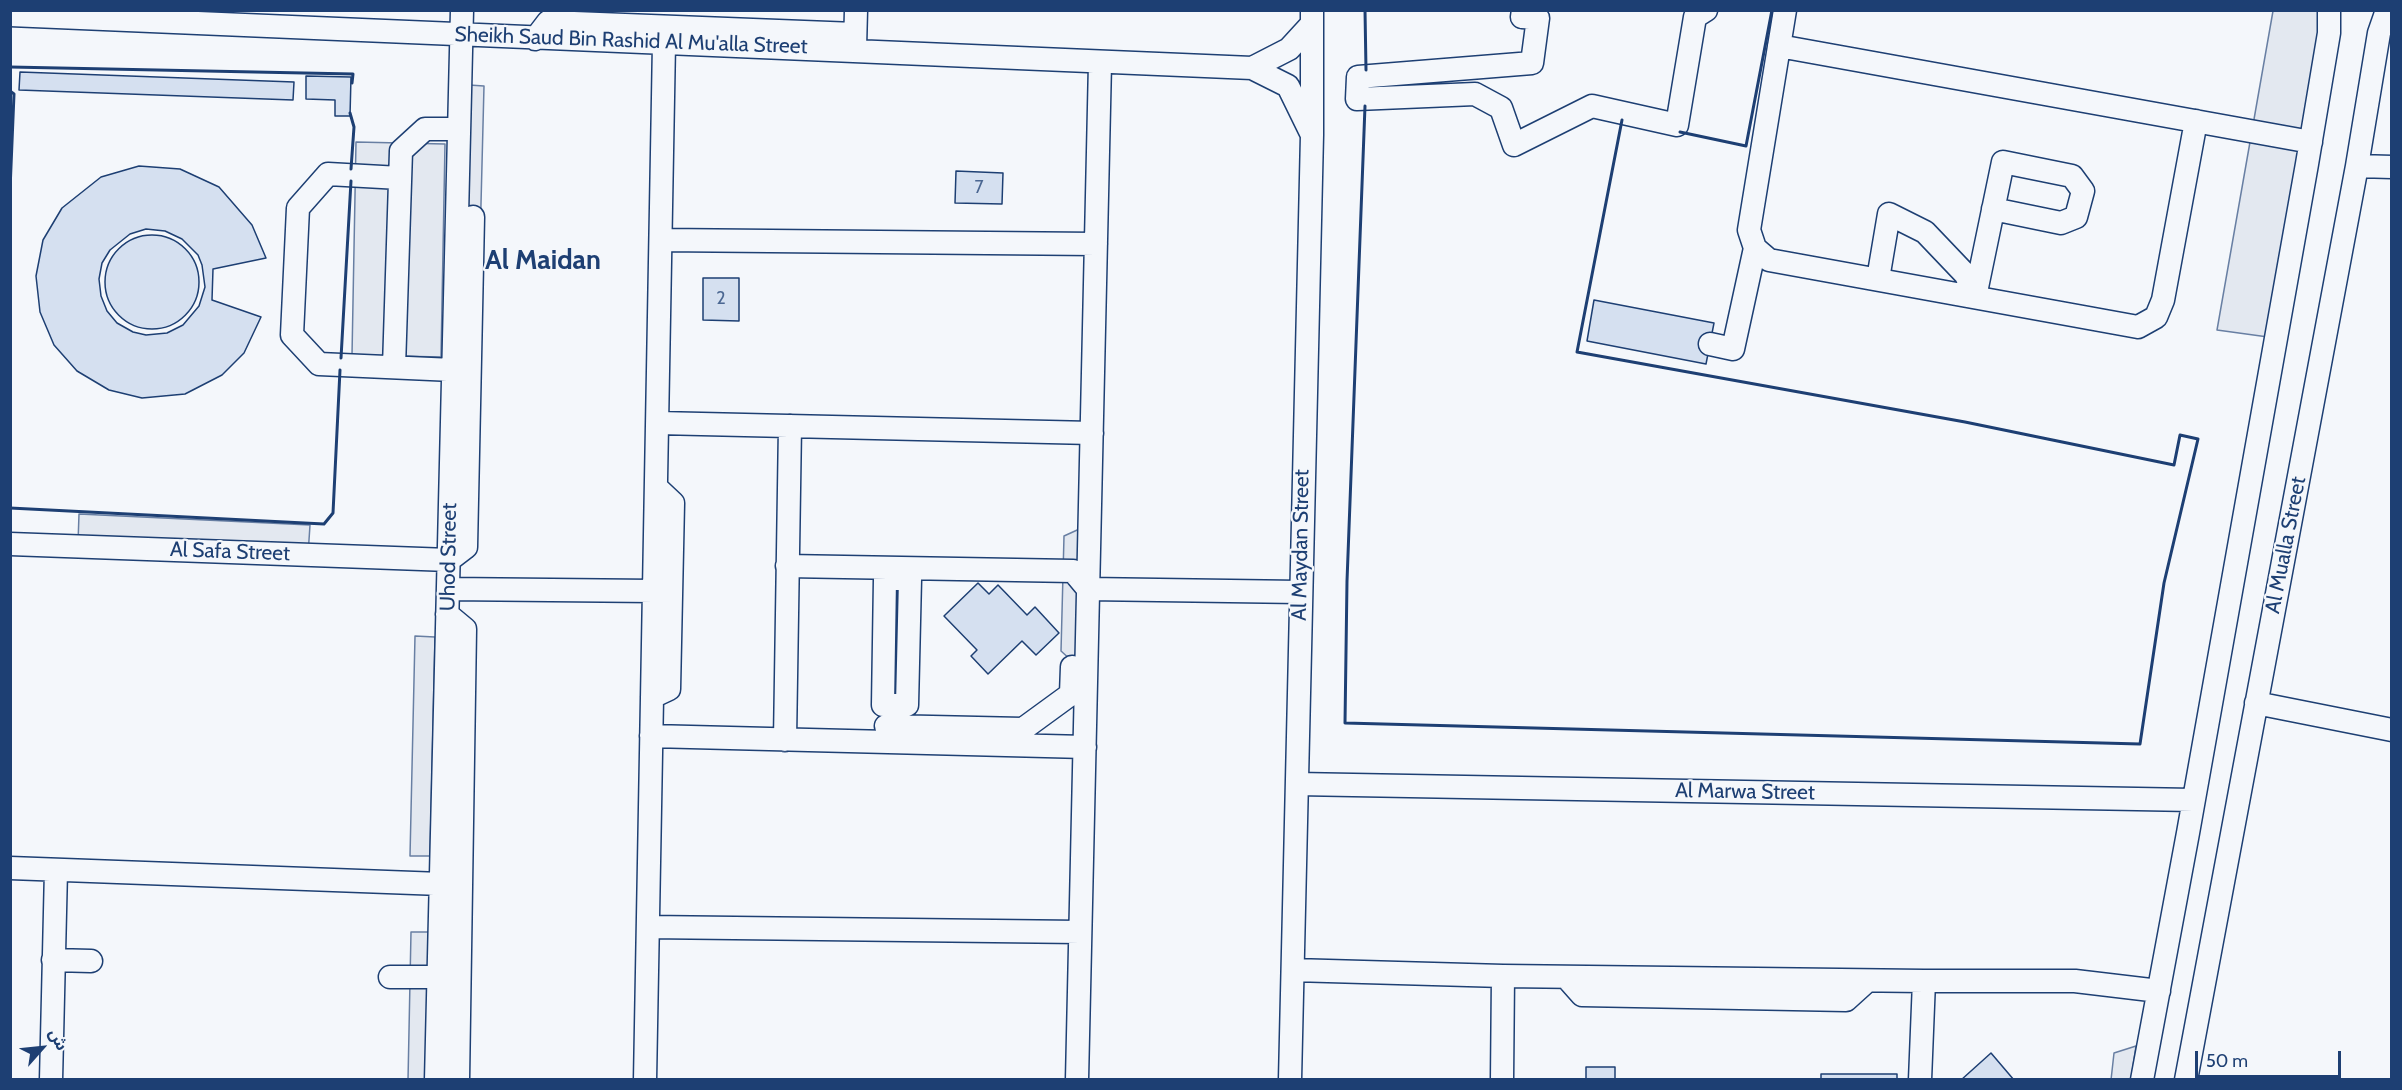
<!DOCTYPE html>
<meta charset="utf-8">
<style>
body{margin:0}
#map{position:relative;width:2402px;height:1090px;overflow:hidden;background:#f4f7fb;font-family:Cabin,"Noto Sans Arabic",sans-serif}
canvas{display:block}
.frame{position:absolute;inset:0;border:12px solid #1d3f73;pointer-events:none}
.north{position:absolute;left:12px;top:1018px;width:60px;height:60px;-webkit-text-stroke:4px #f4f7fb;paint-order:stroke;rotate:63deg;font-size:16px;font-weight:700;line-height:24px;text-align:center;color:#1d3f73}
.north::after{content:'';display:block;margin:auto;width:21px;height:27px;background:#1d3f73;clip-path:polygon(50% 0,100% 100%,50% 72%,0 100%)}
.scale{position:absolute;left:2195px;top:1051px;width:146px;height:27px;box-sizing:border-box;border:3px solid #1d3f73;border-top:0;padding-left:8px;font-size:18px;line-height:21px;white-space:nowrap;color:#1d3f73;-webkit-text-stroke:4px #f4f7fb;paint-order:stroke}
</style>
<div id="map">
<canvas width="2402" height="1090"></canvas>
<div class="frame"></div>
<div class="north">ش</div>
<div class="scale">50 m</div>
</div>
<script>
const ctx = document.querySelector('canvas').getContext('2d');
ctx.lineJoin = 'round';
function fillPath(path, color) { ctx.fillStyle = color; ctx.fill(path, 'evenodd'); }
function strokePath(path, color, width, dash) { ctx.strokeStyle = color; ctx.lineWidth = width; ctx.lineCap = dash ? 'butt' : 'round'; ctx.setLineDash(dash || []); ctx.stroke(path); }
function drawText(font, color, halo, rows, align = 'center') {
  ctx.font = font + ' Cabin,sans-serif'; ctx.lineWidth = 4.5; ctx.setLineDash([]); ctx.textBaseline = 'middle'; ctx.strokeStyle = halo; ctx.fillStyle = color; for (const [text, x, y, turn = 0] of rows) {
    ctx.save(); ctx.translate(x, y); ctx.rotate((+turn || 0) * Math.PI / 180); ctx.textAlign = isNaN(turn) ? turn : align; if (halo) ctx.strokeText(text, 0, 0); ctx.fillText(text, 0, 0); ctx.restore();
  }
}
const parking = new Path2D(`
 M2273,11H2327L2268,337L2217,330Z
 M469,85L484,86L472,557H458Z
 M356,142L445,144L441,357L352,355Z
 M79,514L310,525L308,555L78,543Z
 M1086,526L1084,672L1061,651L1064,536Z
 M415,636L435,637L430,856H410Z
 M411,932H429L426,1079L408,1080Z
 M2136,1046L2131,1079L2111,1080L2114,1053Z`);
const building = new Path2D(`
 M20,72L294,82L293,100L19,90Z
 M306,76L351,77L350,116H335V100L306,99Z
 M139,166L180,169L219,187L252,225L266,258L213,269L212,300L261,317L244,353L222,375L185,394L142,398L109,390L77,371L54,345L40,312L36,276L43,240L62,208L101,177ZM146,229L165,231L182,239L198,255L202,265L205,287L199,306L183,325L167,333L146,335L133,332L117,323L107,311L101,296L99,279L102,263L110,250L130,234Z
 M956,171L1003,173L1002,204L955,203Z
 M105 282a47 47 0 1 1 94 0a47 47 0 1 1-94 0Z
 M703,278H739V321L703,320Z
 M1594,300L1714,323L1706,364L1587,341Z
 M978,583L989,594L998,585L1027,615L1035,607L1059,633L1036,655L1022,641L988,674L971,656L977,650L944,616Z
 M1991,1053L2014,1080H1961Z
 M1586,1067H1615V1080H1586Z
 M1821,1074H1897V1080H1821Z`);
const minor = new Path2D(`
 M1523,10L1522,17L1538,18L1532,63L1358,77L1357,99L1475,94L1501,108L1514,145L1592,106L1677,125L1695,17L1706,10
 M10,15L1252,68L1288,86L1312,135
 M535,39L548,22L855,34
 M1779,46L2311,142
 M855,48L856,10
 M1252,68L1289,49L1311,25
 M2357,166L2392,167
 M400,178L328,174L298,208L292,335L319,364L453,370
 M661,240L1096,244
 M1755,248L1769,260L2138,327L2156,317L2163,300L2196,121
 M1878,279L1889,214L1925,232L1966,275L1975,297
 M1975,297L2003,162L2072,176L2083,191L2076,217L2061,223L1993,209
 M1710,344L1733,349L1755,248L1749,230L1785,10
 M394,367L401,151L425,129H459
 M658,423L1092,433
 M10,544L449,560L466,547L473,217
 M787,566L1073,571L1088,589L1300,592
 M885,579H910L907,705H883Z
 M448,589L654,591
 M447,614L465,629L458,1080
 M652,697L669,689L673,503L656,487
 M2256,703L2392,730
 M886,726L1023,729L1071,694L1072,667
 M651,736L1085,747
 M785,740L790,426
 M1297,784L2193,800
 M10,868L441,884
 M648,927L1080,932
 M53,960L91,961
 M1293,970L1503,976L1924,981H2075L2159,991
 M390,977H438
 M1566,977L1582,995L1846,1000L1867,981
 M51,1080L56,870
 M436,1080L462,10
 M645,1080L664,43
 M1077,1080L1100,63
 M1290,1080L1312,135V10
 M1502,1080L1503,976
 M1920,1080L1924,981
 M2142,1080L2188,833L2307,164L2329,33V10
 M2186,1080L2357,166L2379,33L2387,10`);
const wall = new Path2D(`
 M1365,10L1366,70
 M10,67L353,74L352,83
 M10,91L14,94L10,190
 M1365,106L1347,581L1345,723L2140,744L2164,583L2198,439L2180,435L2174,465L1965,422L1577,352L1622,120
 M350,113L354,127L351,169
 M1680,132L1746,146L1772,10
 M341,358L351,181
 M10,508L324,524L333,513L340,370`);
const numberNames = [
 ["7",979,188],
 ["2",721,299]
];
const streetNames = [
 ["Sheikh Saud Bin Rashid Al Mu'alla Street",631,41,2],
 ["Al Maydan Street",1301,545,-89],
 ["Al Mualla Street",2286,545,-79],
 ["Al Safa Street",230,552,2],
 ["Uhod Street",449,557,-89],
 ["Al Marwa Street",1745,792,1]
];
const districtNames = [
 ["Al Maidan",543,261]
];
fillPath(parking, '#e3e8f0');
strokePath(parking, '#687fa3', 1.5);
fillPath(building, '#d5e0f0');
strokePath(building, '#1d3f73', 1.5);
strokePath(minor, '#1d3f73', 25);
strokePath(minor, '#f4f7fb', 22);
strokePath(wall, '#1d3f73', 3);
drawText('18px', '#4b6792', null, numberNames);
drawText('21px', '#1d3f73', '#f4f7fb', streetNames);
drawText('bold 27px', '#1d3f73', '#f4f7fb', districtNames);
</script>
